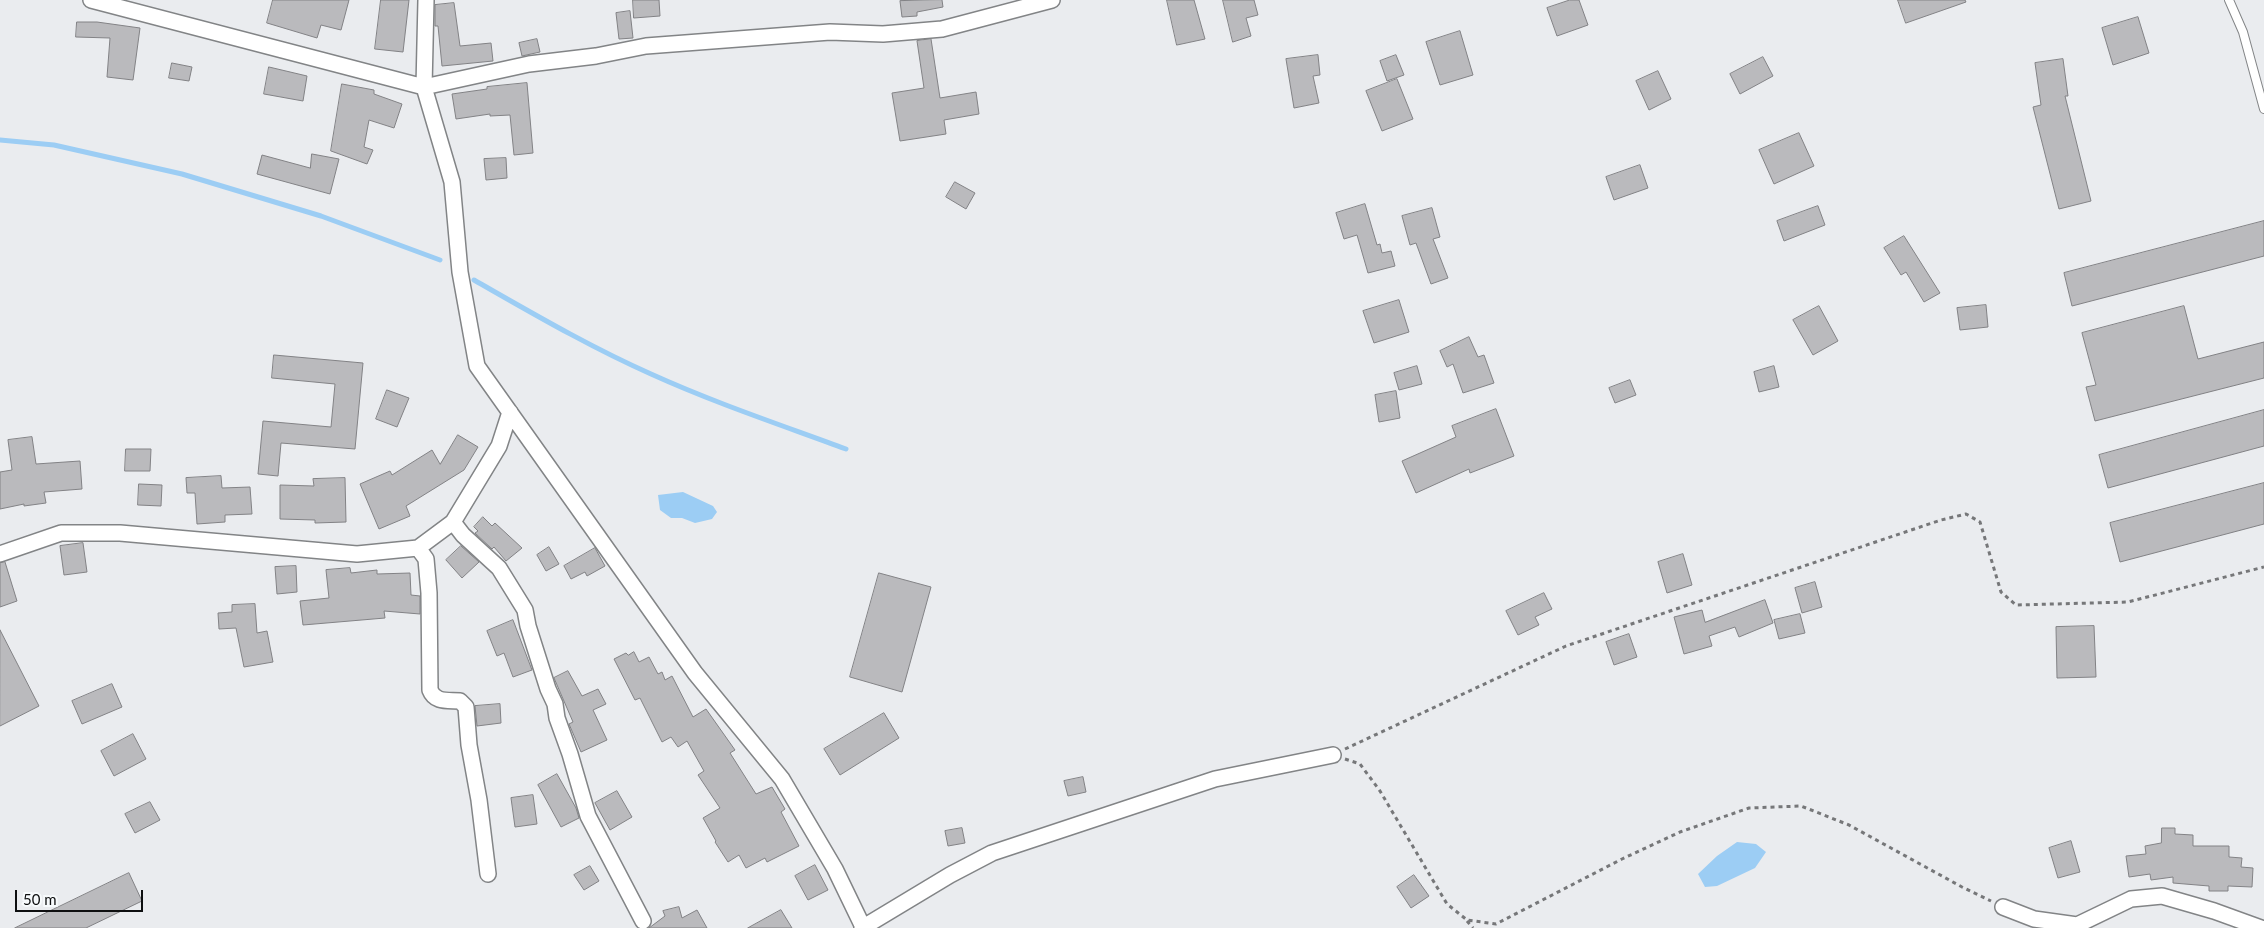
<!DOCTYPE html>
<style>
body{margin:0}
#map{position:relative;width:2264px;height:928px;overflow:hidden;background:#eaecef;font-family:Lato,sans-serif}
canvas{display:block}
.scale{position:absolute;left:15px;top:890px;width:128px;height:22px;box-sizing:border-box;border:2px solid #0e0f10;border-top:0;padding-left:6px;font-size:15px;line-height:18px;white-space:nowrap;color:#0e0f10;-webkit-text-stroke:4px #f7fafc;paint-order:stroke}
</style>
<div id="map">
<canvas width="2264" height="928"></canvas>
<div class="scale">50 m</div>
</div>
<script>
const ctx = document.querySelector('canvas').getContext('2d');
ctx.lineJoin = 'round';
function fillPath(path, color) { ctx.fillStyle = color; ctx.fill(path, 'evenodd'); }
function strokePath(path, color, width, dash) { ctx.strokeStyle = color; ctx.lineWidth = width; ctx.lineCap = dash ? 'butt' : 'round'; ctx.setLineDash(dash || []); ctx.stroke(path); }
const water = new Path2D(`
 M683,492L713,506L717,512L712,519L695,523L682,518H671L660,510L658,495Z
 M1737,842L1756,844L1766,852L1755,868L1717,886L1705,887L1698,874L1717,856Z`);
const stream = new Path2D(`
 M0,140L54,145L182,174L321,216L440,260
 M474,280C532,313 590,347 651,374C715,403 781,425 846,449`);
const building = new Path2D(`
 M273,0H349L341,30L321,25L317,38L267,23Z
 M381,0H409L403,52L375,49Z
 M633,0H659L660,16L634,18Z
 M942,0L943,7L917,12V16L902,17L900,1Z
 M1167,0H1194L1205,39L1177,45Z
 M1223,0H1254L1258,15L1246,18L1251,36L1233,42Z
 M1570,0H1579L1588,25L1557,36L1547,8Z
 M1898,0H1965L1966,2L1906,23Z
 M454,3L460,46L491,43L493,61L442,66L438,26H435V5Z
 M630,11L633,38L619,39L616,13Z
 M2138,17L2149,53L2113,65L2102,28Z
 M77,22H97L140,28L133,80L107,77L110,38L76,37Z
 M1460,31L1473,75L1440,85L1426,42Z
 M537,39L540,52L522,56L519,43Z
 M931,39L940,98L976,92L979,114L944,120L946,134L900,141L892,93L924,88L917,41Z
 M1318,55L1320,75L1313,76L1319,103L1294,108L1286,59Z
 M1396,55L1404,75L1387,81L1380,61Z
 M1763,57L1773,76L1740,94L1730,74Z
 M2063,59L2068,96H2065L2091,201L2059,209L2033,107L2041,105L2035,63Z
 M172,63L192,67L189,81L169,78Z
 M269,67L307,76L303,101L264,94Z
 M1658,71L1671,99L1649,110L1636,81Z
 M1397,79L1413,119L1382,131L1366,91Z
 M527,83L533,153L514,155L510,115L490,116V114L456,119L452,94L487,89V87Z
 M342,84L374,90V94L402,104L394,128L369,120L364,147L373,150L367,164L331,151Z
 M1799,133L1814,166L1774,184L1759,150Z
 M312,154L339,159L330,194L257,174L262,155L310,168Z
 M506,158L507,178L486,180L484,159Z
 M1640,165L1648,188L1614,200L1606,177Z
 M955,182L975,193L966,209L946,197Z
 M1365,204L1377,245L1380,244L1382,253L1391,251L1395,266L1368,273L1357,235L1344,239L1336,213Z
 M1818,206L1825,225L1784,241L1777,221Z
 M1432,208L1440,237L1433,239L1448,278L1431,284L1416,243L1410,245L1402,216Z
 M2264,221V256L2072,306L2064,273Z
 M1904,236L1940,293L1924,302L1906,272L1901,275L1884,248Z
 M1399,300L1409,332L1374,343L1363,311Z
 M1986,305L1988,327L1960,330L1957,308Z
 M1819,306L1838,341L1813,355L1793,320Z
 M2184,306L2198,359L2264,342V378L2095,421L2086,387L2096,385L2082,333Z
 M1469,337L1478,357L1484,355L1494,383L1463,393L1453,364L1447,367L1440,351Z
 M274,355L363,363L355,449L281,443L278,476L258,474L263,421L331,427L335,384L272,378Z
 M1417,366L1422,384L1399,390L1394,373Z
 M1774,366L1779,387L1759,392L1754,372Z
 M1630,380L1636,395L1615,403L1609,388Z
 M387,390L409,398L397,427L376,419Z
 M1396,391L1400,418L1379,422L1375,395Z
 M1496,409L1514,456L1470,473L1469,469L1416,493L1402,461L1456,437L1452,426Z
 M2264,410V446L2108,488L2099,455Z
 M458,435L478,447L464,470L406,506L410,516L379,529L360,484L390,471L392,475L432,450L440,464Z
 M32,437L36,464L80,461L82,489L44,492L46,503L24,506V504L0,509V472L12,470L8,440Z
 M126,449H151L150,471H125Z
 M221,476L222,488L250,487L252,514L225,515V522L197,524L195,493H187L186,478Z
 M345,478L346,522L315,523V520L280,519V485L314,486L313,479Z
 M2264,483V524L2120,562L2110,523Z
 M139,484L162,485L161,506L138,505Z
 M483,517L492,526L495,523L522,548L506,561L494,547L492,549L475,533L478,531L474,527Z
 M83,543L87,572L64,575L60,546Z
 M461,546L479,562L462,578L446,560Z
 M549,547L559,564L546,571L537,555Z
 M595,548L605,566L587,576L585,572L571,579L564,566Z
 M1683,554L1692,585L1667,593L1658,562Z
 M5,562L17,601L0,607V563Z
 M296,566L297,592L277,594L275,567Z
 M350,568L351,573L377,570V574L410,573L411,595L420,596V614L384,611L385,618L303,625L300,601L329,598L326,570Z
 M879,573L931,587L902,692L850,677Z
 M1815,582L1822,607L1802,613L1795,588Z
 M1544,593L1552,609L1535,617L1539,625L1518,635L1506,611Z
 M1765,600L1773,623L1739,637L1735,627L1709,636L1712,646L1684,654L1674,617L1702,610L1705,622Z
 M255,604L257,633L267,631L273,662L244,667L236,628L219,629L218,613L232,612V605Z
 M1800,614L1805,633L1779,639L1774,620Z
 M513,620L532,670L513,677L504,653L497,656L487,631Z
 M2094,626L2096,677L2057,678L2056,627Z
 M0,630L39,706L0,726Z
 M1629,634L1637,657L1614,665L1606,642Z
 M634,652L639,662L649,657L658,674L662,672L665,680L672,676L693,717L706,709L735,750L730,753L756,794L772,787L785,809L781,812L799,846L767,862L765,858L746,868L739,855L728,862L715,842L716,841L703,818L720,808L698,775L704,771L687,741L678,747L671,737L662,742L640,698L635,700L614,659L626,653L628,655Z
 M568,671L582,696L598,689L606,704L593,710L607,740L581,752L569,724L573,722L554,678Z
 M112,684L122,707L82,724L72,701Z
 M500,704L501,723L477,726L475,706Z
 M884,713L899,738L840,775L824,749Z
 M133,734L146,759L114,776L101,751Z
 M557,774L576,808L579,818L561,827L538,785Z
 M1083,777L1086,792L1068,796L1064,781Z
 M617,791L632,817L610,830L595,803Z
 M533,795L537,824L515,827L511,798Z
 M150,802L160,820L135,833L125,814Z
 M962,828L965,843L948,846L945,831Z
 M2162,828H2175V834L2193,835V846H2229V857L2242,858L2241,867L2253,868L2252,887L2228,886V891H2209V886L2173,883V877L2151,880L2150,874L2129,877L2126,856L2146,854L2145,846L2161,843Z
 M2071,841L2080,872L2058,878L2049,848Z
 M815,865L828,890L808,900L795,876Z
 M590,866L599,881L584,890L574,875Z
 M129,873L142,901L86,928H15Z
 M1414,875L1429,896L1411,908L1397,887Z
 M679,907L682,918L697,910L707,928H649L665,916L663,911Z
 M781,910L792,928H748Z`);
const path = new Path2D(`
 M1345,749L1566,646L1941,520L1966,514L1980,522L2001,592L2016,605L2128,602L2264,567
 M1345,759L1360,764L1380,791L1447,904L1467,920L1496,924L1622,859L1680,832L1749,808L1801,806L1849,825L1962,887L1991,901
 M1467,921L1473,928`);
const lane = new Path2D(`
 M2229,0L2243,32L2264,109`);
const street = new Path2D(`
 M91,0L424,87L529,64L596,56L646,46L830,32L883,34L942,29L1052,0
 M426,0L424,87L452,182L460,272L477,366L695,673L782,779L835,869L863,927
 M453,522L463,535L499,568L525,610L528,626L548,689L555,704L557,718L570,754L588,816L643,921
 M418,548L426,559L429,593L430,690C435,703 448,700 460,701L466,707L469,745L479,800L488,874
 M0,554L61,533H120L357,554L418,548L453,522L499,446L510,412
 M2003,907L2034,919L2077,925L2131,899L2162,896L2214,911L2261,928
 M862,928L950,875L992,853L1215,779L1333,755`);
fillPath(water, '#9ccdf4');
strokePath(stream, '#9ccdf4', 5);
fillPath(building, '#bababd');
strokePath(building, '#828285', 1);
strokePath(lane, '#828486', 10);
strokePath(street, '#828486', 18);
strokePath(path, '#767779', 3, [4, 4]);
strokePath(lane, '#fff', 8);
strokePath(street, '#fff', 15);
</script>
